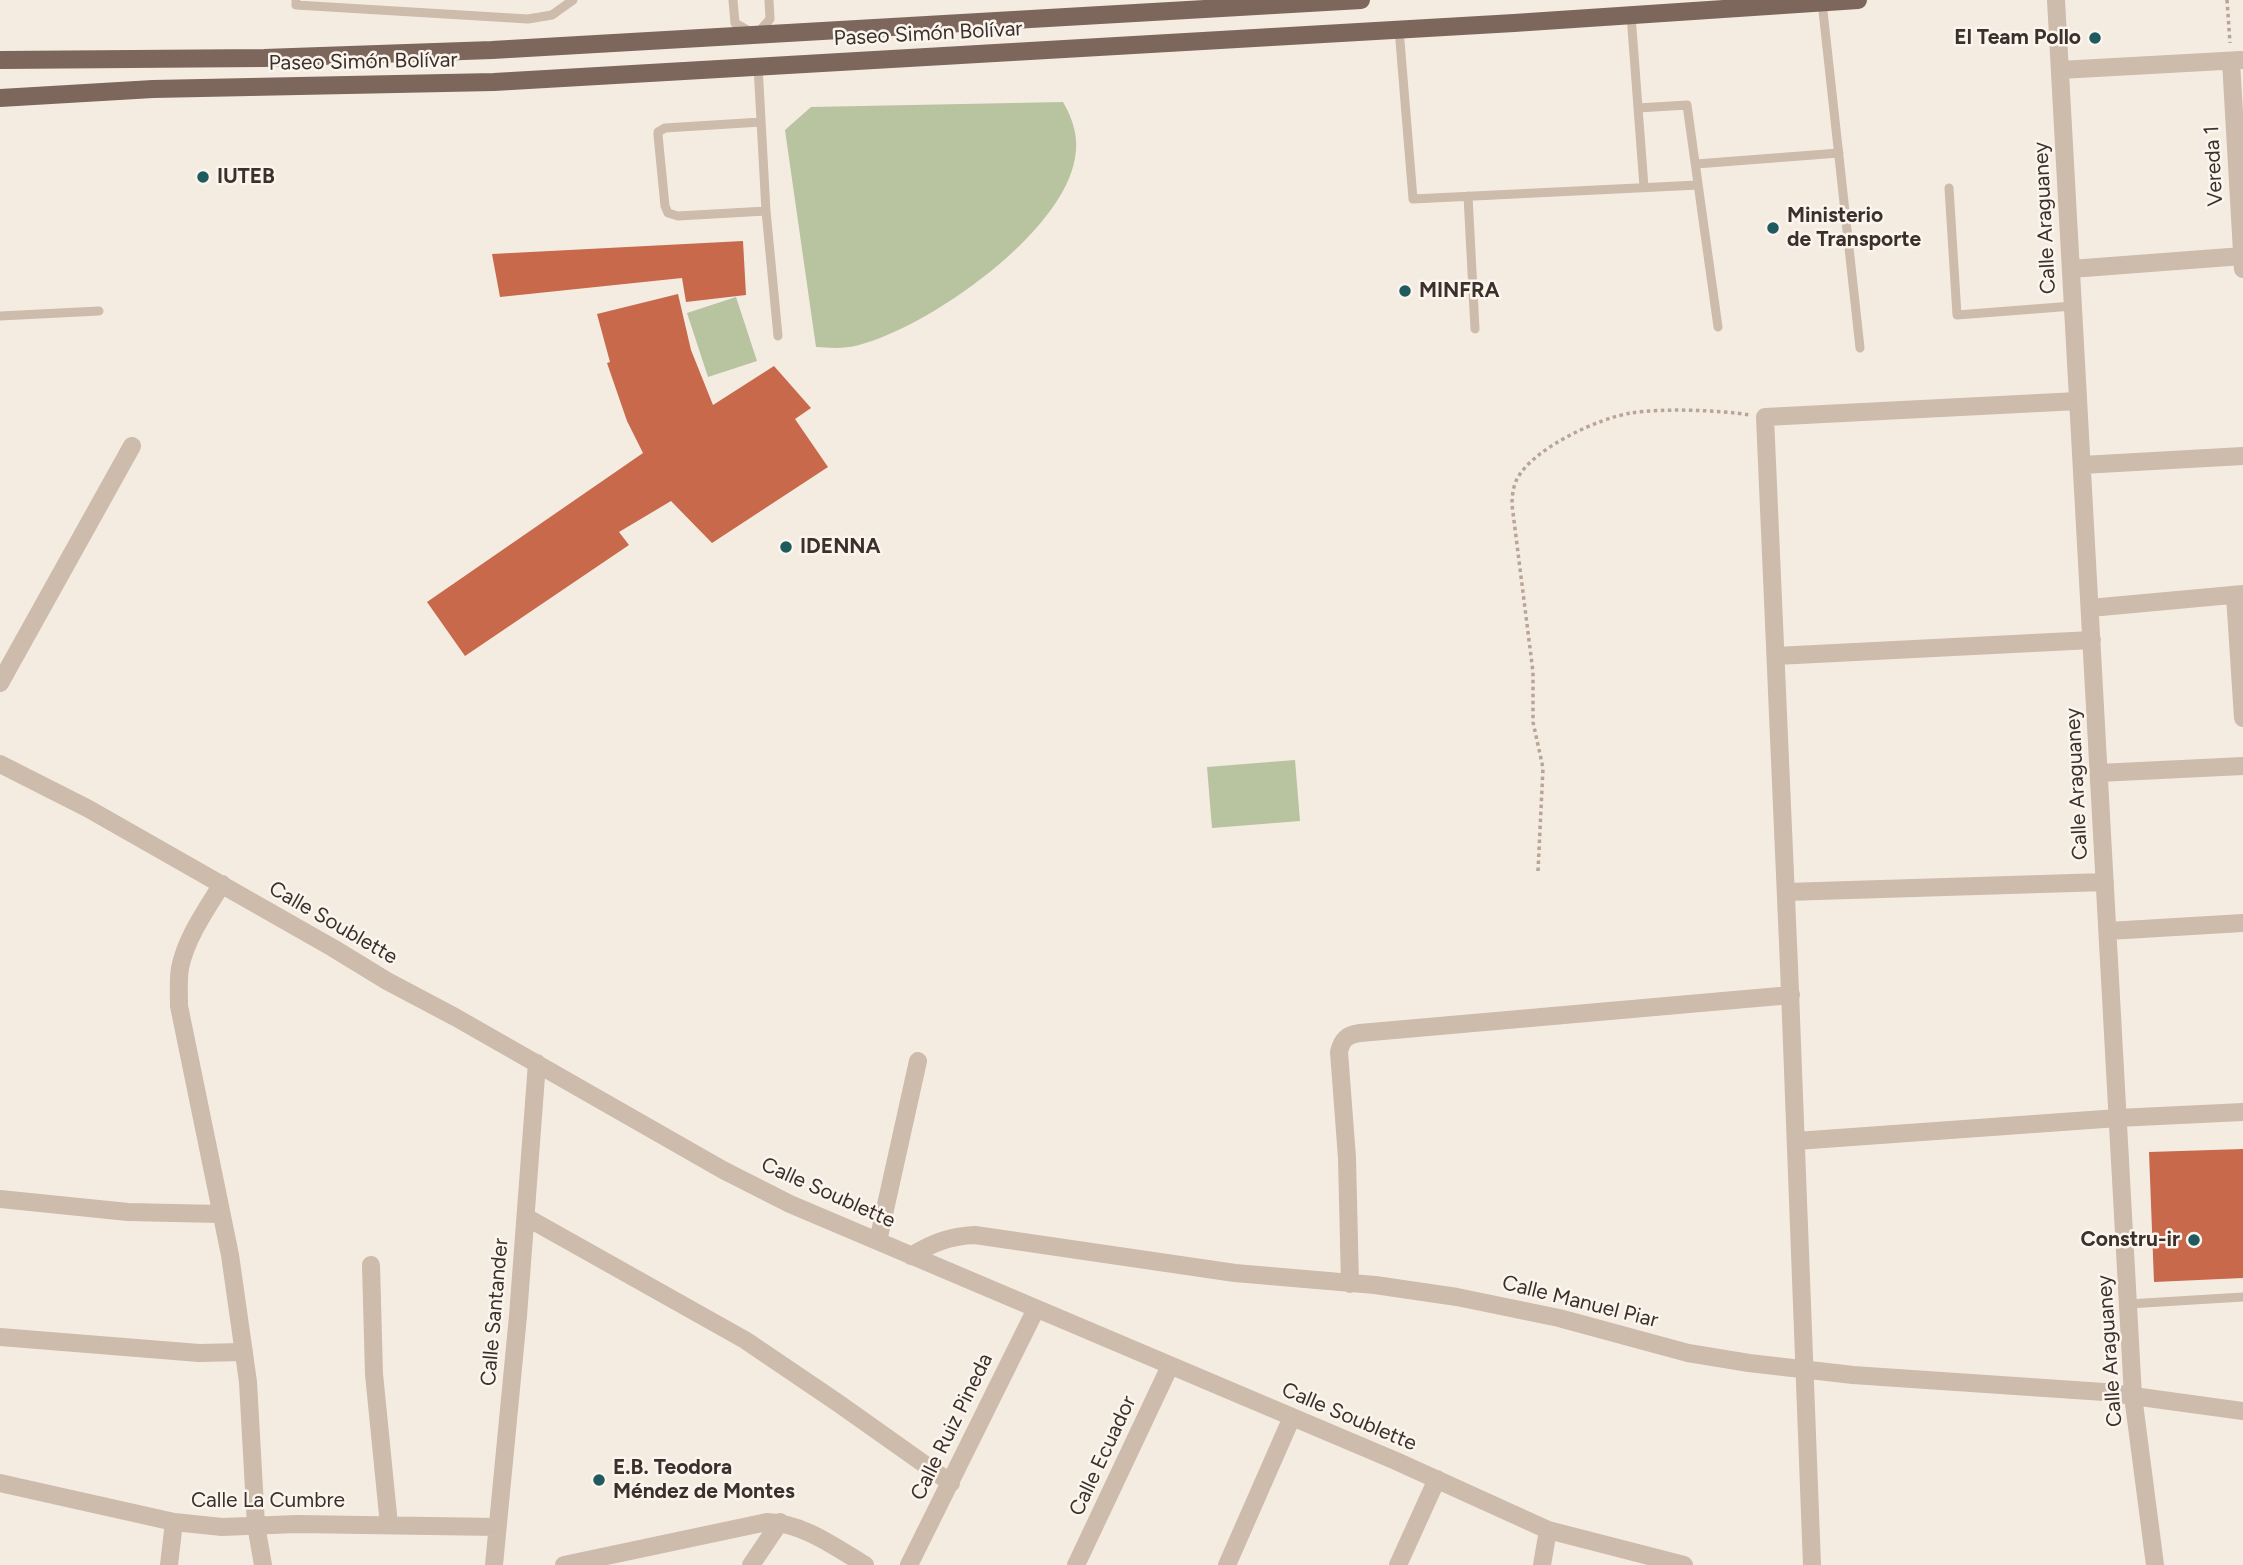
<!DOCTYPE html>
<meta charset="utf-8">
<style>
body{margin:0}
canvas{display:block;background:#f4ebe1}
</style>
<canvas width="2243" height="1565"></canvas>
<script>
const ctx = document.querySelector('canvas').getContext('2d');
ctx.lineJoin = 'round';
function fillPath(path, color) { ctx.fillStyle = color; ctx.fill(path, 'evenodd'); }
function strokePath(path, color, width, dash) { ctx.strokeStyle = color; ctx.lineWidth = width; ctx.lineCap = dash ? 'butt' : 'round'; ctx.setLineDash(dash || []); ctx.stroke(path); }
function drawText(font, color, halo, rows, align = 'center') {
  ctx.font = font + ' Figtree,sans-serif'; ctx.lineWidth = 5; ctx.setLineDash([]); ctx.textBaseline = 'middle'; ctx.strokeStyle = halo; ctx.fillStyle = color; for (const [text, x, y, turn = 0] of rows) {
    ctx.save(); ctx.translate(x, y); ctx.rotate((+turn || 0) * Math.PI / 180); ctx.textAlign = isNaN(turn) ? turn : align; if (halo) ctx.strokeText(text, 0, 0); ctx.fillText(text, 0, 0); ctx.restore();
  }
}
const green = new Path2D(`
 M1063,102C1073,119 1079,138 1075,158C1063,233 929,327 859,345C844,349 831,348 816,347L785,130L811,107Z
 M736,297L757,361L708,377L687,313Z
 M1295,760L1300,821L1212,828L1207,767Z`);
const building = new Path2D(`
 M743,241L746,295L686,302L682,278L500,297L492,254Z
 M678,294L691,350L713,405L774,366L811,408L795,419L828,467L712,543L671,501L619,532L629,545L465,656L427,602L643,453L627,421L607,363L610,362L597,314Z
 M2243,1149V1278L2154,1282L2149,1152Z`);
const path = new Path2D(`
 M2227,0L2230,43
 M1538,871L1543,768L1533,722V672L1512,505C1512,496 1513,487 1517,479C1533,448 1599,418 1631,413C1662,408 1719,410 1750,415`);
const lane = new Path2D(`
 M296,0V5L528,19L552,15L573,0
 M733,0L735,23L756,35L770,19L769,0
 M1822,2L1860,348
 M1631,15L1644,187
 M1399,29L1413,199L1698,185
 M758,66L766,211L778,336
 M1638,108L1687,105L1718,327
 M761,122L665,128L658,132V135L665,206L668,213L678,216L766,211
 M1696,164L1839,153
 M1949,188L1957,315L2073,306
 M1468,196L1475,329
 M0,316L99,311
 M2128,1304L2243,1297`);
const street = new Path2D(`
 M2056,0L2133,1396L2155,1565
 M2231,61L2243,269
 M2060,70L2241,60
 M2071,269L2243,256
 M2082,465L2243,456
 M2235,595L2243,718
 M2090,608L2243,594
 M1776,656L2092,640
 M0,683L132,446
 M0,764L87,808L333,948L387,981L455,1017L723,1170L790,1204L1396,1461L1548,1530L1684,1565
 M2099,773L2243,766
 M222,884C206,910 186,938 180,968C178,980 179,994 179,1006L230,1255L248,1382L256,1525L263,1565
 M1786,892L2105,882
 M2108,931L2243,923
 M1796,1141L2118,1118L2243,1112
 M0,1199L128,1212L221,1214
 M526,1217L745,1340L838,1403L951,1483
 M878,1241L918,1061
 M911,1256C932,1243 950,1236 975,1235L1235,1273L1375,1285L1457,1297L1559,1318L1688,1353L1749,1363L1853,1375L2104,1392L2243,1411
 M371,1265L374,1374L389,1525
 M1350,1284L1347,1158L1339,1052C1342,1039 1347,1035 1360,1033L1791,995
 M0,1337L199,1353L244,1352
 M0,1483L174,1522L222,1527L297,1524L497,1527
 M169,1565L174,1522
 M494,1565L518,1316L537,1063
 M564,1565L767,1522C803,1523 835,1547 865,1565
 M751,1565L780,1522
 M909,1565L1036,1309
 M1076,1565L1170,1366
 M1227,1565L1292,1417
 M1398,1565L1437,1479
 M1542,1565L1548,1530
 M1812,1565L1789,966L1765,417L2078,401`);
const primary = new Path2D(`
 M0,60L264,58L492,50L1361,0
 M0,98L153,89L494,82L1514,23L1858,0`);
const markers = [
 [2095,38,7,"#1f5a5e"],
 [203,177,7,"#1f5a5e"],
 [1773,228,7,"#1f5a5e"],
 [1405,291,7,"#1f5a5e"],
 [786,547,7,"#1f5a5e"],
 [2194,1240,7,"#1f5a5e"],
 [599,1480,7,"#1f5a5e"]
];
const streetNames = [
 ["Paseo Simón Bolívar",928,34,-3],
 ["Paseo Simón Bolívar",363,62,-1],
 ["Vereda 1",2214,166,-93],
 ["Calle Araguaney",2045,218,-93],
 ["Calle Araguaney",2077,784,-93],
 ["Calle Soublette",333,923,30],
 ["Calle Soublette",828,1193,24],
 ["Calle Manuel Piar",1580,1302,14],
 ["Calle Santander",495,1312,-85],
 ["Calle Araguaney",2110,1351,-94],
 ["Calle Soublette",1349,1417,23],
 ["Calle Ruiz Pineda",952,1427,-64],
 ["Calle Ecuador",1103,1456,-65],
 ["Calle La Cumbre",268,1501]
];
const poiNames = [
 ["El Team Pollo",2081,38,"right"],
 ["IUTEB",217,177],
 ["Ministerio",1787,216],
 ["de Transporte",1787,240],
 ["MINFRA",1419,291],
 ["IDENNA",800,547],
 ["Constru-ir",2180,1240,"right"],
 ["E.B. Teodora",613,1468],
 ["Méndez de Montes",613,1492]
];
fillPath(green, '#b8c4a0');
fillPath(building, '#c8694b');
strokePath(path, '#b9a596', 3.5, [3.5, 3.5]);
strokePath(lane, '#cdbbac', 9);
strokePath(street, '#cdbbac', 18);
strokePath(primary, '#7d675c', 18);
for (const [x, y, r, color] of markers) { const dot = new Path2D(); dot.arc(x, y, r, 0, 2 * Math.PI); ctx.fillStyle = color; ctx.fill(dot); strokePath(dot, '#fbf5ee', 2.5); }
drawText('21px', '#3b302b', '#fbf5ee', streetNames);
drawText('bold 21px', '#3b302b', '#fbf5ee', poiNames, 'left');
</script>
